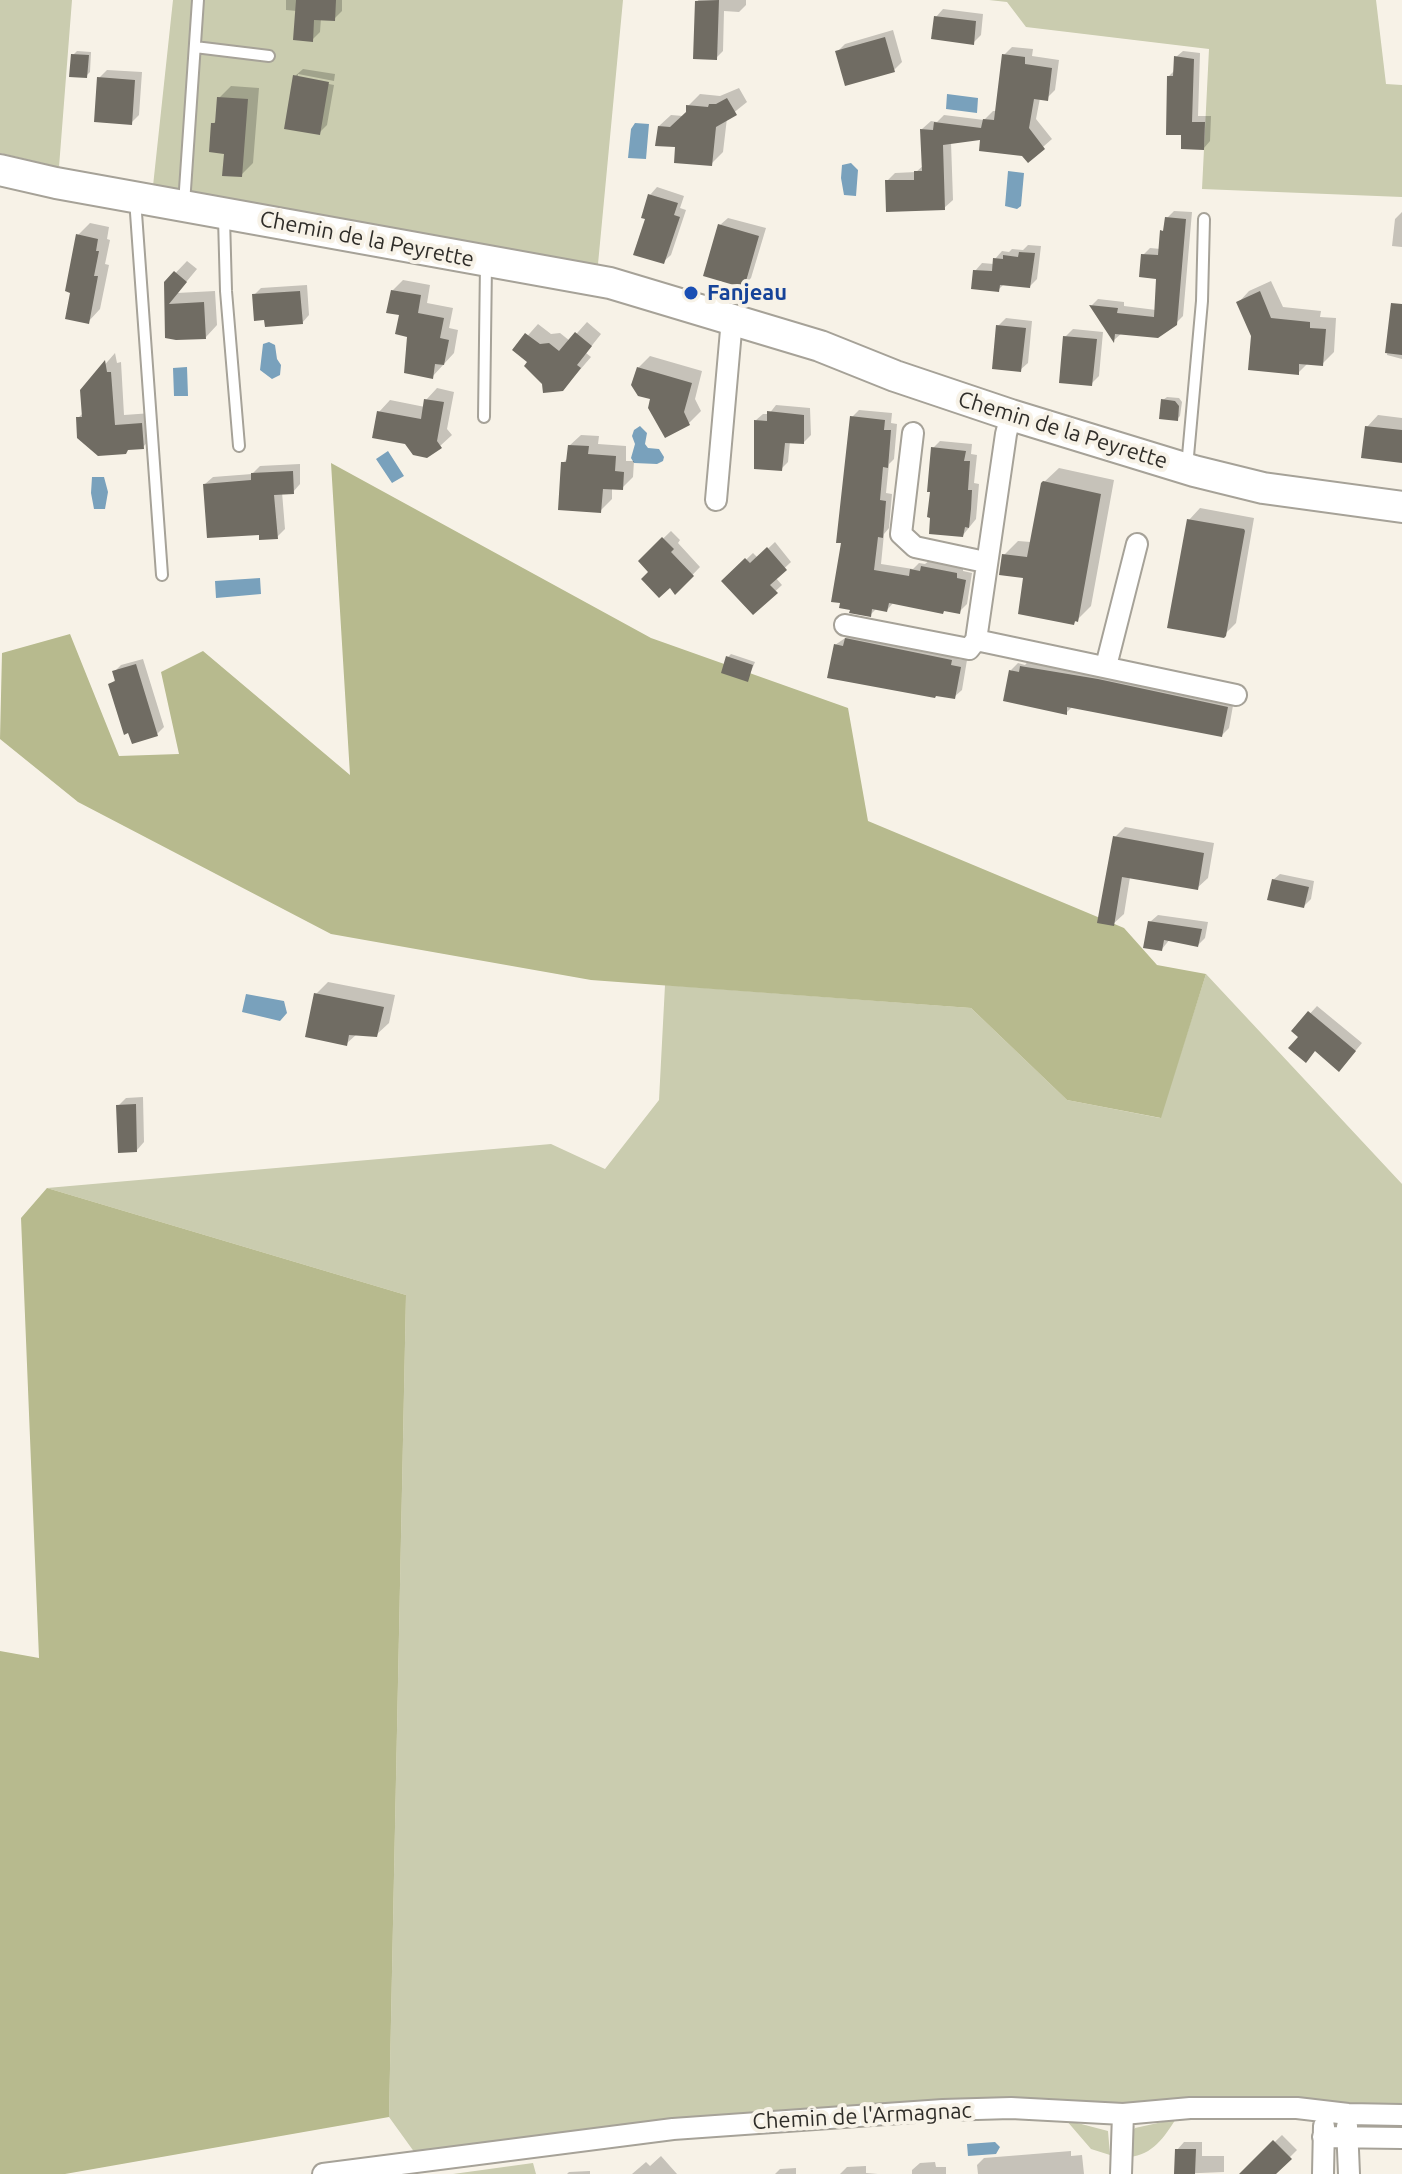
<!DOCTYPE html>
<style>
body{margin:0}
canvas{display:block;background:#f7f2e7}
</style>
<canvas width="1402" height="2174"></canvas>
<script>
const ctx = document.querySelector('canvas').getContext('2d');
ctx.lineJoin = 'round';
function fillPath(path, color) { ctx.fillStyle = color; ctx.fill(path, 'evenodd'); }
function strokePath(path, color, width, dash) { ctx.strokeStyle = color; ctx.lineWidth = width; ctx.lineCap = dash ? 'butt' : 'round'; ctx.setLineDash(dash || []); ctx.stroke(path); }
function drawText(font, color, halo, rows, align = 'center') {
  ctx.font = font + ' Ubuntu,sans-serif'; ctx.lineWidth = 8; ctx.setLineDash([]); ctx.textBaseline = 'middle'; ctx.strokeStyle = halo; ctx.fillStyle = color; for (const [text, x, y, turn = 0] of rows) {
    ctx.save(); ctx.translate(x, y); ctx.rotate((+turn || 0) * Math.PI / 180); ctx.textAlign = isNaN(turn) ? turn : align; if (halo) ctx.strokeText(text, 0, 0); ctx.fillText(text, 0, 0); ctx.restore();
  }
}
const green = new Path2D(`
 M0,0H72L59,167L0,153Z
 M173,0H623L598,264L503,252L153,186Z
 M989,0H1376L1386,84L1402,85V197L1202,189L1209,49L1026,27L1007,2Z
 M1206,974L1402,1184V2111L1011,2108L420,2160L389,2117L406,1295L47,1188L551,1144L605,1169L659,1100L665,985L971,1008L1067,1100L1160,1118Z
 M1176,2119C1164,2137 1153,2155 1129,2157L1130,2135L1135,2128Z
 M1066,2120L1108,2131L1110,2155L1091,2149Z
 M533,2163L536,2174H453Z`);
const forest = new Path2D(`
 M331,463L651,638L848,708L868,821L1124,928L1157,965L1206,974L1161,1118L1067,1100L971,1008L591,980L331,934L78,802L0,739L2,653L70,634L119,756L179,754L161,672L203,651L350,775Z
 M47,1188L406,1295L389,2117L65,2174H0V1651L39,1658L21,1218Z`);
const water = new Path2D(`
 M947,94L978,98L977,113L946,109Z
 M635,123L649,124L646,159L628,158L631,129Z
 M851,163L858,170L856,196L844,195L841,178L842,165Z
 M1008,171L1024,173L1021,206L1017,209L1005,206Z
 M269,342L275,345L277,359L281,365L280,375L272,379L260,370L263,344Z
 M187,367L188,396H174L173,368Z
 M640,426L647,433L645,444L648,448L659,449L664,457L663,461L657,464L634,463L631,458L635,444L632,436L634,430Z
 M388,451L404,476L392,483L376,459Z
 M92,477H104L108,492L105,509H94L91,493Z
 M260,578L261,594L216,598L215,581Z
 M246,994L284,1001L287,1013L280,1021L242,1012Z
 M995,2142L1000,2147L996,2154L968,2156L967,2144Z`);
const shadow = new Path2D(`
 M286,0H342V11L334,19L321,18L320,32L312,40L297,11L286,10Z
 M698,0H746V5L739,12L724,11L723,51L716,58Z
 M943,9L983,14L981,35L973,43L936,17Z
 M893,30L902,62L894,70L837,52L845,44Z
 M1012,47L1033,49L1032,56L1059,60L1055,90L1047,98H1040L1036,119L1052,139L1028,160L1024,154L982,138L951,142L953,200L944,208L887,181L895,173L916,172L924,165L922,129L931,121L937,122L944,115L984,120L993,111H997L1004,55Z
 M77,51L91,52L90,72L86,76L73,55Z
 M1183,51L1200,53L1198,116H1211L1210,141L1204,148L1183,133L1169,76L1175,70L1176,57Z
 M303,69L335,74L334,81L298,74V78L334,85L327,125L319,133L295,76Z
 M107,70L142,72L139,115L131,123L99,78Z
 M231,86L259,88L253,163L241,175L226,152L213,124L218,119L219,98Z
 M739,88L747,102L727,118L723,152L711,164L678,146L659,126L671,115L683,116L688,112V106L700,94L720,96Z
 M657,187L684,196L680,208L686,210L671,255L663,262L648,218L650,195Z
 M1174,211L1192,212L1183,316L1175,324L1122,333L1114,340L1092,305L1098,299L1124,302V306L1156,310L1158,277L1143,255L1150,248L1161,249L1167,218Z
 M1402,212V247L1392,246L1395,219Z
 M728,218L766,228L751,278L743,286L720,225Z
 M90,223L109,227L107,239L110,240L105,264L109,265L100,309L88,322L78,235Z
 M1028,245L1041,246L1037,279L1030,286L1005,283L998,290L975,271L982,263L994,264L995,259L1002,251L1009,252L1012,249L1023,250Z
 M187,261L197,269L177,293L215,291L217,325L206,337H167L166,283Z
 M403,280L430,285L427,303L453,308L449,328L458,330L454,353L432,377L409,335L392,291Z
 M1271,281L1283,307L1321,311L1320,317L1336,318L1334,352L1322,364L1308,363L1298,373L1253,336L1238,303L1249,291Z
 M307,285L309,315L302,323L254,295L261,288Z
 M1402,317V359L1387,355L1390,324Z
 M1006,318L1032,321L1028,363L1020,370L998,326Z
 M587,322L601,334L586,353L591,357L573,378L544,383L529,362L515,350L538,324L551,334L560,333L570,341Z
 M1073,329L1103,332L1099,376L1091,384L1065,337Z
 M115,353L117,363L121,362L124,415L152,413L153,436L143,447L78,418L83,413L82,391Z
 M650,356L702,371L695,399L701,411L689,423L652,398L638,368Z
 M437,388L454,392L447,429L452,435L440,446L379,412L390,400L425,407L426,400Z
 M1167,397L1179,398L1182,402L1180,416L1177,419L1163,400Z
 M776,405L810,408L811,435L804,442L790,441L788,462L781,469L756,420L763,414H769Z
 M859,410L892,413L891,423L897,424L894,459L889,464L886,493L892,494L889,528L884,534L881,564L913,569L919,563L925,564L930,560L963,566V571L972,573L967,604L959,612L894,602L887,610L877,608L870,615L843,542L852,417Z
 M1378,415L1402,418V461L1367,427Z
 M581,435L599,436L598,444L626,446V461H634L633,477L622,488L612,487V499L600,511L563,463L569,457V446Z
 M940,441L972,444L971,454L977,455L974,483L979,484L976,519L963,535L933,448Z
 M300,464V484L293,492H282L285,529L277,537L260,533L205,484L213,477L252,474L260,466Z
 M1059,468L1114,480L1091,606L1074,623L1004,555L1018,541L1031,542L1042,484Z
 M1200,508L1254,518L1236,623L1225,634L1189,520Z
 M671,531L680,540L678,543L700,567L676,592L640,561Z
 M775,542L791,562L775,577L782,585L753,612L724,581L753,553L758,558Z
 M854,632L958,653L957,659L967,660L962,690L954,697L835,645Z
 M731,654L755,662L748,679L728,657Z
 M143,659L164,727L157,734L111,684L117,678L114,672L121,665Z
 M1029,660L1234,700L1229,728L1222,735L1073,706L1066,713L1011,670L1018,663L1025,665Z
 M1125,827L1214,843L1208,878L1197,888L1130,877L1124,914L1113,924L1115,837Z
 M1280,874L1314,881L1311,899L1304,906L1273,880Z
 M1158,915L1208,922L1205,938L1198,945L1170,939L1162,949L1150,922Z
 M328,982L395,995L389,1023L376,1035L357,1034L346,1044L316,994Z
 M1317,1006L1362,1043L1346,1062L1294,1031Z
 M143,1097L144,1142L137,1150L118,1106L126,1098Z
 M1282,2135L1297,2150L1273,2174H1258L1250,2166Z
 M1184,2142H1202V2156H1224V2172L1176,2174L1177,2150Z
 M1071,2151V2156L1082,2155L1084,2174H978L977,2165L984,2158Z
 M661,2156L677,2174H632L646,2162L650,2166Z
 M935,2162L936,2167H946V2174H912V2170L920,2163Z
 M866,2166V2173L878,2174H840L847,2167Z
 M796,2168V2174H775L780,2169Z
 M590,2171V2174H567L569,2172Z`);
const building = new Path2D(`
 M296,0H336L335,21L314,20L313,42L293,40Z
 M719,0L717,60L693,59L695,1Z
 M934,16L976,21L974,45L931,39Z
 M885,37L895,72L845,86L835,51Z
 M71,54L89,55L87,78L69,77Z
 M1002,54L1025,57V64L1052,68L1048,101L1034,99L1029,128L1045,149L1028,163L1022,156L979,151L980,140L943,145L945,210L886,212L885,180H914V171H922L920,129L933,130L934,122L981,128L983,119L994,120Z
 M1174,56L1194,59L1192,122H1205L1204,150L1181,149V135H1166L1167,76H1173Z
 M293,75L329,82L320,135L284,129Z
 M97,77L135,80L132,125L94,122Z
 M217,97L248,99L242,177L222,176L224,154L209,152L211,123H215Z
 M727,98L737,115L716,127L712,166L674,163L675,147L655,146L658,126L670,127L686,112V105L708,107L709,104H716Z
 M648,194L678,203L674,215L680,217L664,264L633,255L645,219L641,218Z
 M1165,217L1186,219L1177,325L1158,338L1115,334L1114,343L1089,305L1118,308L1117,313L1154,317L1156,279L1139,277L1141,254L1158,255L1160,230L1163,231Z
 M718,224L759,236L744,288L703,276Z
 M76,234L98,239L96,251H99L94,276H98L89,324L65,319L70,293L65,291Z
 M1019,252L1035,253L1030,288L1000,285L999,292L971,289L973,270L992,271L993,258L1003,259V255L1018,257Z
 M174,271L187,282L169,304L204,302L206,339L176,340L165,338L164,282Z
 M391,290L421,295L418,313L444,318L440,338L449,340L444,365L435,364L433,379L404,373L407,337L395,334L399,315L386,313Z
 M300,291L303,324L265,327L264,320L254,321L252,294Z
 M1260,291L1271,318L1310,322V328L1326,329L1323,366L1299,364V375L1248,370L1251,336L1236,302Z
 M1391,303L1402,304V355L1385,353Z
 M996,325L1026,328L1021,372L992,369Z
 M575,332L592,346L577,365L581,368L563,391L543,393L542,384L524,366L527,362L512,350L525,333L540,344L549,343L559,351Z
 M1063,336L1097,339L1092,386L1059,383Z
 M105,360L107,372H111L115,425L142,423L144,449L128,450L126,454L98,456L77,438L76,417H82L80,390Z
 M637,367L692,383L684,412L690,425L665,438L648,408L650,399L638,396L631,385Z
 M424,399L444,402L437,441L442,448L427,458L413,455L405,444L372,438L377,411L421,419Z
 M1161,399L1175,401L1179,406L1178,421L1159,419Z
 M767,411L804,415V444L785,443L782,471L754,469V420L767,421Z
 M850,416L885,420L884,430H891L888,468L883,467L880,500L886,501L883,538L878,537L874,570L909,576L910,569L920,571L921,566L957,573V578L966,580L960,614L944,611L943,614L889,603L887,612L872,609L871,617L849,613L850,610L839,608L840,603L831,602L841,543H836Z
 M1365,426L1402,430V463L1361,458Z
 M568,445L589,446L588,454L616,456L615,471L624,472L623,490L603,489L601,513L558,510L561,462H566Z
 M931,447L966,451L964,461H970L968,490H972L971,509L969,528L965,527L963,537L929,534L930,518L927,517L930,492H927Z
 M293,471L294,494L274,495L278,539L259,540V535L207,538L203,484L251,480V473Z
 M1043,481L1101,494L1078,622L1075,621L1074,625L1018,614L1023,578L999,575L1002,554L1027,557L1041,483Z
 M1187,519L1244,529L1245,531L1226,636L1224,638L1167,628Z
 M662,537L674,549L671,552L694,576L675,595L670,588L659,598L641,579L648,572L638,561Z
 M767,547L787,570L770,585L778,593L753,615L721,581L745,558L750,563Z
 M845,638L952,660L951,665L961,667L955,699L936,696L935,698L827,678L834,644L843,646Z
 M726,656L753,665L748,682L721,673Z
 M136,664L158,736L132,744L128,733L124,735L108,684L115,681L112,671Z
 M1020,666L1098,679L1228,707L1222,737L1067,707V715L1003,701L1009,670L1019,672Z
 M1113,836L1204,853L1198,890L1122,877L1114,926L1097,923Z
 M1272,879L1309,887L1304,908L1267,900Z
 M1148,921L1202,929L1198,947L1164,940L1162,951L1143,948Z
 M314,993L384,1007L377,1037L349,1035L347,1046L305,1037Z
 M1308,1011L1356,1051L1339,1072L1315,1051L1306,1063L1288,1048L1298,1037L1291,1031Z
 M136,1104L137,1152L118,1153L116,1105Z
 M1273,2140L1292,2159L1276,2174H1239Z
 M1175,2149H1196L1195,2174H1174Z`);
const lane = new Path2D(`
 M195,47L269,56
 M135,199L162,575
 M184,204L198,0
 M224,218L226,291L239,446
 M484,417L486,264
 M1187,467L1202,301L1204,219`);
const street = new Path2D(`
 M1011,415L1006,434L976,640L1236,695
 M913,433L901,534L915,547L985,562
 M716,500L732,319
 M845,625L969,649L976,640
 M1106,666L1137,544
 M1347,2126L1349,2174
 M1323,2137L1402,2138
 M323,2174L673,2129L943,2110L1011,2108L1123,2114L1190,2108H1297L1348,2114L1402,2115
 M1121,2174L1123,2114
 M1323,2174L1324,2126`);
const secondary = new Path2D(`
 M0,170L56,183L610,283L820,346L895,376L1011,415L1194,471L1263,488L1402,507`);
const markers = [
 [691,293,8,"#1a4fb4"]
];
const streetNames = [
 ["Chemin de la Peyrette",367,239,11],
 ["Chemin de la Peyrette",1063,430,17],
 ["Chemin de l'Armagnac",862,2116,-3]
];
const transitNames = [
 ["Fanjeau",707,293]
];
fillPath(green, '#caccaf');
fillPath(forest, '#b7ba8e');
fillPath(water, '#79a1bc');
fillPath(shadow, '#0003');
fillPath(building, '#706c63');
strokePath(lane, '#a6a298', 14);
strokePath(street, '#a6a298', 24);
strokePath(secondary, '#a6a298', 34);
strokePath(lane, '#fff', 10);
strokePath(street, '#fff', 20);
strokePath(secondary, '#fff', 30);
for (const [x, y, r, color] of markers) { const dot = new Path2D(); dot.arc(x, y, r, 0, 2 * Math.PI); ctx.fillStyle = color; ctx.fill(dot); strokePath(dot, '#f7f2e7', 3); }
drawText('22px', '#2f2d29', '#f7f2e7', streetNames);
drawText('bold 22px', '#164399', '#f7f2e7', transitNames, 'left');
</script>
